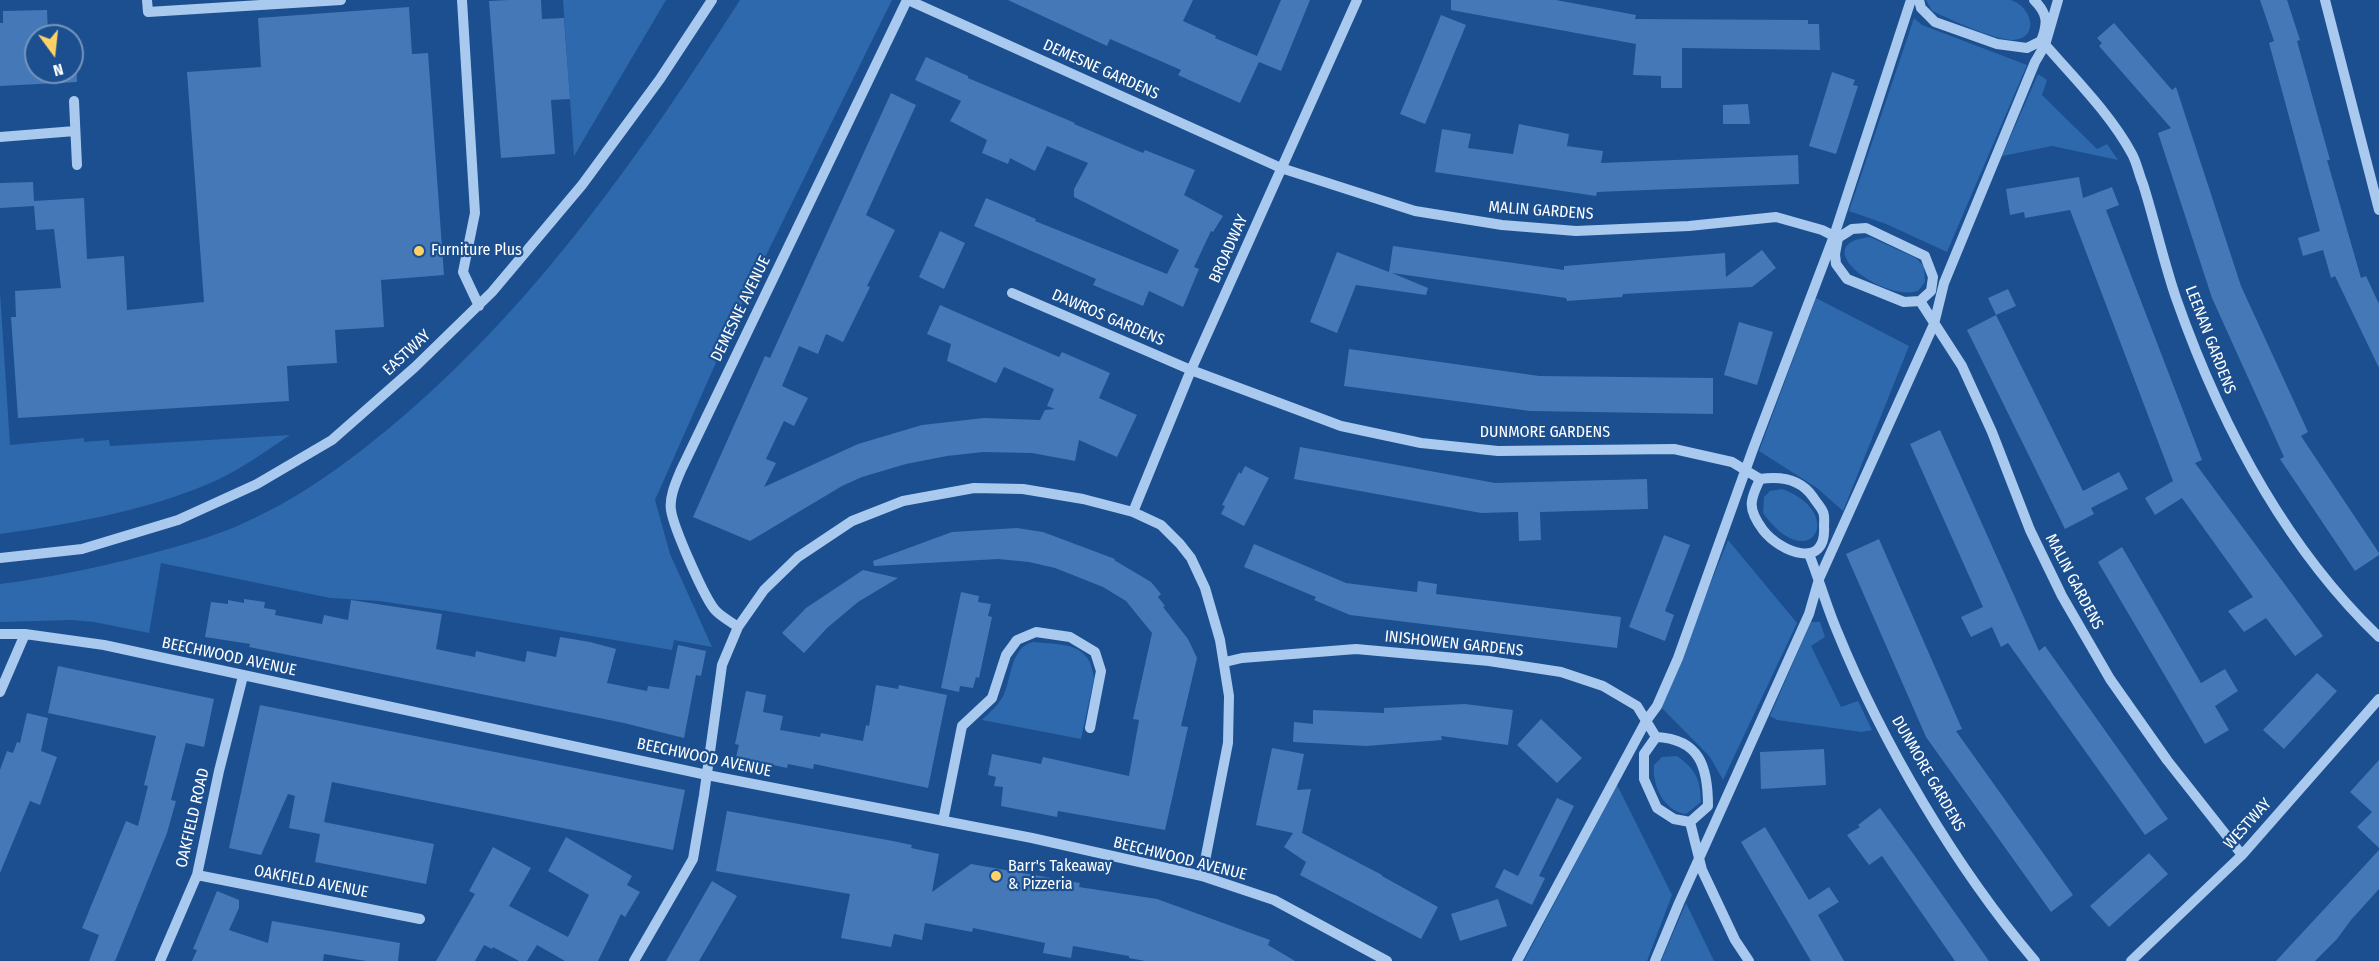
<!DOCTYPE html>
<style>
body{margin:0}
#map{position:relative;width:2379px;height:961px;overflow:hidden;background:#1b4f8f;font-family:"Fira Sans Condensed",sans-serif}
canvas{display:block}
.north{position:absolute;left:24px;top:24px;width:60px;height:60px;box-sizing:border-box;background:#1b4f8f;border:2px solid #7695bc;border-radius:50%;rotate:165deg;font-size:16px;font-weight:700;line-height:24px;text-align:center;color:#fff}
.north::after{content:'';display:block;margin:auto;width:21px;height:27px;background:#ffd166;clip-path:polygon(50% 0,100% 100%,50% 72%,0 100%)}
</style>
<div id="map">
<canvas width="2379" height="961"></canvas>
<div class="north">N</div>
</div>
<script>
const ctx = document.querySelector('canvas').getContext('2d');
ctx.lineJoin = 'round';
function fillPath(path, color) { ctx.fillStyle = color; ctx.fill(path, 'evenodd'); }
function strokePath(path, color, width, dash) { ctx.strokeStyle = color; ctx.lineWidth = width; ctx.lineCap = dash ? 'butt' : 'round'; ctx.setLineDash(dash || []); ctx.stroke(path); }
function drawText(font, color, halo, rows, align = 'center') {
  ctx.font = font + ' "Fira Sans Condensed",sans-serif'; ctx.lineWidth = 4.5; ctx.setLineDash([]); ctx.textBaseline = 'middle'; ctx.strokeStyle = halo; ctx.fillStyle = color; for (const [text, x, y, turn = 0] of rows) {
    ctx.save(); ctx.translate(x, y); ctx.rotate((+turn || 0) * Math.PI / 180); ctx.textAlign = isNaN(turn) ? turn : align; if (halo) ctx.strokeText(text, 0, 0); ctx.fillText(text, 0, 0); ctx.restore();
  }
}
const green = new Path2D(`
 M563,0H666L574,156Z
 M740,0H892L742,304L655,500L670,554L712,647L674,640L672,650L447,611L379,601L330,598L161,563L149,633L94,622L72,620L0,622V584C56,577 110,565 164,550C193,542 221,534 248,521C306,495 358,455 407,413C542,296 644,149 740,0Z
 M1926,0C1946,0 1966,0 1987,0C1994,0 2003,0 2010,0C2031,5 2041,37 2014,40C1996,41 1949,19 1932,11Z
 M1914,18L1922,25L2027,65L1947,252L1886,224L1849,211Z
 M2038,74L2047,80L2042,95L2097,149L2107,144L2118,160L2052,146L2002,156Z
 M1870,237L1916,258L1924,266L1925,282L1918,291C1883,302 1804,244 1870,237Z
 M0,292L10,445L84,438V442L109,440L110,446L290,435C270,448 250,463 229,474C164,508 72,524 0,534Z
 M1816,298L1909,346L1843,511L1817,488L1759,451Z
 M1782,489C1848,513 1810,578 1763,513L1764,497L1770,491Z
 M1728,540L1797,623L1723,780L1710,757L1661,707Z
 M1811,622H1820L1825,637L1811,646L1841,707L1858,701L1872,730L1861,732L1777,720L1770,716Z
 M1033,642C1063,645 1091,642 1094,679L1081,739L982,720C989,713 1000,704 1004,694C1012,676 1011,647 1033,642Z
 M1677,756C1696,770 1700,778 1701,802L1686,814C1664,811 1652,786 1654,765L1662,757Z
 M1617,785L1672,895L1647,961H1524Z
 M1686,903L1714,961H1661Z`);
const building = new Path2D(`
 M508,0H541L542,19L564,18L570,99L551,100L555,154L501,158L489,1Z
 M1008,0H1193L1183,21L1216,36L1215,38L1257,56L1281,0H1310L1281,71L1259,62L1240,103L1178,75L1181,70L1110,39L1107,46Z
 M1451,0H1556L1636,15L1635,19L1808,20V24H1819L1820,50L1682,48V88H1661V76L1633,75L1636,44L1451,10Z
 M2260,0H2287L2300,40L2297,41L2330,160H2327L2361,278L2366,276L2379,304V368L2335,276L2331,278L2323,250L2303,256L2298,238L2320,231L2269,43L2274,41Z
 M409,7L412,54L428,53L444,275L381,280L384,327L335,330L337,363L287,366L289,401L18,418L11,317H16L15,291L61,288L54,229L36,230L34,206L0,208V183L33,182L34,201L84,198L87,259L124,256L127,310L204,302L187,72L261,67L258,18Z
 M47,10L48,33L58,32L59,36H36V72H72V58H76L77,82L0,86V23H3V11Z
 M1441,15L1466,25L1425,124L1400,114Z
 M2114,23L2172,90L2176,87L2241,286L2308,432L2301,436L2379,553V555L2355,571L2280,459L2284,457L2212,298L2158,133L2171,128L2099,46L2102,43L2097,38Z
 M926,57L968,76V78L1075,123L1074,124L1143,153L1145,150L1195,170L1184,195L1223,216L1213,232L1211,231L1194,267L1199,269L1183,307L1149,291L1143,306L1093,285L1096,279L974,226L986,198L1036,219L1035,221L1167,274L1179,250L1074,197V189L1088,163L1047,146L1035,171L1010,158L1008,164L982,153L987,140L950,121L961,101L915,80Z
 M1832,72L1855,80L1853,85L1858,86L1836,154L1809,146Z
 M891,93L916,105L866,215L895,230L867,286L870,287L843,342L826,334L818,354L799,346L782,386L808,398L794,426L784,421L766,459L776,463L764,487L858,444L922,425L984,418L1040,420L1045,410L1055,409L1047,406L1054,389L1004,367L996,383L947,361L951,344L927,334L940,305L1059,357L1062,352L1110,373L1099,398L1137,415L1117,457L1079,440L1075,461L1032,453L983,452L947,456L906,464L862,477L842,486L750,541L693,517L765,356L770,358Z
 M1748,104L1750,124H1723V105Z
 M1519,124L1569,134L1567,146L1603,151L1601,163L1798,155L1799,184L1597,192L1596,196L1435,172L1442,129L1471,134L1468,148L1513,154Z
 M2079,177L2083,198L2112,187L2119,205L2106,210L2202,460L2195,463L2323,636L2295,656L2266,618L2244,632L2228,611L2253,597L2182,498L2155,515L2145,498L2173,481L2070,210L2025,218L2024,212L2010,215L2006,189Z
 M940,231L965,243L944,289L919,277Z
 M1393,246L1564,270V266L1725,253L1726,277L1762,250L1776,268L1752,287L1623,294L1622,297L1567,301L1566,298L1392,273L1428,288L1426,295L1356,285L1337,333L1310,322L1337,252L1389,272Z
 M2008,289L2016,306L1996,315L1988,298Z
 M1996,315L2083,491L2119,472L2128,489L2091,508L2094,514L2065,529L1967,330Z
 M1739,322L1773,332L1757,385L1724,375Z
 M1349,349L1539,376L1713,378V414L1530,411L1344,386Z
 M1940,430L2039,651L2045,646L2168,819L2145,835L2008,643L2001,647L1992,627L1971,637L1961,617L1983,607L1910,444Z
 M1300,447L1495,483L1647,479L1648,509L1540,512L1541,540L1519,541L1518,512L1481,513L1294,479Z
 M1245,466L1269,478L1244,526L1221,514L1225,506L1222,505L1239,472L1241,474Z
 M1017,528L1043,532L1115,559L1114,560L1151,582L1161,594L1158,597L1165,606L1163,607L1188,639L1197,658L1181,726L1188,727L1165,830L1058,811L1057,817L1001,806L1003,787L994,786L996,777L988,775L992,754L1041,764L1043,757L1129,776L1139,720L1133,719L1152,633L1126,601L1103,587L1055,568L1029,562L998,559L874,566L873,561L952,532Z
 M1664,535L1690,545L1665,611L1674,615L1665,641L1629,627Z
 M1879,539L1962,729L1956,731L2073,895L2051,912L1926,737L1846,554Z
 M1254,544L1346,583L1417,592L1418,581L1437,584L1436,594L1621,617L1617,648L1350,615L1314,600L1316,597L1244,567Z
 M2122,547L2201,683L2225,669L2238,691L2215,706L2229,730L2205,744L2098,562Z
 M863,570L898,578L858,602L827,628L804,653L782,633L806,608Z
 M961,592L979,596L978,602L991,604L988,616L992,617L979,678L976,677L973,688L960,686L959,692L941,688Z
 M244,599L265,602L264,608L276,610L275,615L322,624L324,615L348,620L351,600L442,614L436,649L475,657L476,651L525,662L527,651L556,657L560,637L590,642L616,649L607,683L647,691L648,686L669,689L678,645L706,651L701,676L696,675L684,738L624,723L249,647L250,644L205,637L211,602L228,604V600L244,603Z
 M58,666L214,699L204,747L186,743L171,800L176,801L167,833L115,961H89L99,935L82,928L126,821L138,826L148,786L144,785L156,736L48,713Z
 M2317,673L2337,691L2284,749L2263,730Z
 M876,685L898,689L899,685L947,695L928,788L814,764L813,769L788,764L787,768L736,757L739,745L735,744L746,691L766,695L763,712L783,716L780,730L820,737L821,733L863,741L866,725L869,726Z
 M1465,704L1513,710L1508,745L1441,736L1442,740L1366,746L1293,742L1294,722L1313,724V710L1384,713V708Z
 M260,705L685,790L673,850L332,782L324,822L434,844L426,884L315,862L320,834L289,828L295,796L288,794L261,855L229,848Z
 M27,713L48,718L41,751L57,757L40,805L30,801L0,873V770L7,751L13,753L17,742L20,743Z
 M1541,719L1582,758L1557,783L1517,745Z
 M1272,748L1304,754L1297,790L1311,789L1302,833L1382,875V876L1438,907L1421,939L1300,875L1306,862L1284,847L1293,833L1256,825Z
 M1824,749L1826,785L1761,789L1760,752Z
 M2379,760V848L2357,827L2372,812L2350,792Z
 M1557,798L1574,806L1539,876L1545,878L1532,905L1495,887L1504,869L1518,876Z
 M1880,808L1912,852L1989,961H1955L1882,856L1869,865L1847,835L1860,827L1858,825Z
 M727,811L893,841L912,845L911,848L939,854L932,892L971,864L1080,883L1079,887L1157,899L1270,940L1268,945L1295,961H1145L1129,958V956L1073,946L1071,958L1043,953L1045,943L973,928L972,932L925,923L922,940L894,934L891,947L841,938L850,894L716,871Z
 M1765,827L1809,900L1829,887L1839,902L1818,915L1844,961H1811L1741,842Z
 M566,837L632,876L627,885L640,892L625,917L621,914L598,961H565L537,945L527,961H519L493,947L492,949L484,945L475,961H436L475,894L469,891L493,847L531,868L509,906L568,937L589,895L548,871Z
 M2379,850V889L2351,920L2337,939L2315,961H2276Z
 M2149,853L2168,874L2109,927L2090,906Z
 M712,881L737,896L699,961H666Z
 M217,891L239,900V908L229,930L268,943L272,921L400,943L398,961H366L324,954L323,961H192L197,950L193,949Z
 M1498,899L1507,926L1460,941L1451,914Z`);
const minor = new Path2D(`
 M147,0L148,12L341,0
 M462,0L475,213L463,272L479,306
 M908,0L1281,168L1415,211L1502,225L1576,231L1689,226L1776,217L1822,230L1838,238
 M1919,0L1921,8L1935,22L1997,44L2027,48L2041,41C2048,23 2048,14 2034,0
 M2325,0L2379,210
 M2042,41C2072,76 2110,113 2132,154C2137,163 2139,175 2143,184C2155,222 2163,260 2176,298C2220,423 2283,545 2379,637
 M74,101L77,165
 M0,137L75,131
 M1866,228L1925,256L1933,277L1931,291L1920,301L1904,302L1847,279L1836,264L1835,254L1838,238L1852,229Z
 M1012,293L1191,370L1341,426L1421,443L1498,451L1674,449L1732,462L1760,479C1780,476 1800,478 1813,497C1816,502 1821,507 1823,512C1825,516 1824,522 1824,526C1827,571 1780,552 1763,530C1757,522 1750,511 1752,501C1753,493 1757,486 1760,479
 M1920,301L1962,366L1992,432L2030,530L2062,596L2110,679L2167,760L2242,855
 M1133,512L1191,370L1357,0
 M1809,554C1819,579 1826,605 1837,631C1883,744 1956,868 2035,961
 M0,558L82,549L178,520L257,484L332,440L415,367L492,292L582,185L660,79L712,0
 M738,627C731,622 722,617 716,611C705,600 673,526 671,510C669,497 676,482 681,470L907,0
 M0,634H25L104,645L707,775L1032,838L1202,876L1274,900L1387,961
 M1225,662L1242,658L1356,649L1489,661L1561,672L1603,686L1637,706L1656,737
 M0,692L25,634
 M1656,737C1700,739 1708,767 1708,806L1690,822L1674,819L1657,808L1644,779V754Z
 M943,821L962,726L992,698L1006,655L1017,640L1036,632L1070,637L1095,652L1101,671L1090,728
 M1690,822L1702,870L1735,940L1749,961
 M197,875L420,919
 M160,961L197,875L219,771L243,676
 M634,961L693,859L704,795L722,665L738,627L764,590L798,557L852,521L903,501L974,488L1023,489L1083,499L1133,512L1161,525L1180,544L1191,558L1205,588L1220,640L1229,696L1228,743L1202,876
 M1517,961L1646,721L1657,706L1678,658L1753,449L1834,236L1911,0
 M1655,961L1679,903L1809,614L1819,579L1934,324L1944,283L2035,62L2045,45L2058,0
 M2131,961L2242,855L2379,699`);
const markers = [
 [419,251,6,"#ffd166"],
 [996,876,6,"#ffd166"]
];
const streetNames = [
 ["DEMESNE GARDENS",1101,70,24],
 ["MALIN GARDENS",1541,211,4],
 ["BROADWAY",1229,249,-66],
 ["DEMESNE AVENUE",741,309,-64],
 ["DAWROS GARDENS",1108,318,23],
 ["LEENAN GARDENS",2210,340,69],
 ["EASTWAY",407,353,-43],
 ["DUNMORE GARDENS",1545,433],
 ["MALIN GARDENS",2074,582,62],
 ["INISHOWEN GARDENS",1454,644,6],
 ["BEECHWOOD AVENUE",229,657,12],
 ["BEECHWOOD AVENUE",704,758,12],
 ["DUNMORE GARDENS",1928,774,60],
 ["OAKFIELD ROAD",193,818,-77],
 ["WESTWAY",2248,824,-48],
 ["BEECHWOOD AVENUE",1180,859,14],
 ["OAKFIELD AVENUE",311,882,11]
];
const poiNames = [
 ["Furniture Plus",431,251],
 ["Barr's Takeaway",1008,867],
 ["& Pizzeria",1008,885]
];
fillPath(green, '#2e69ad');
fillPath(building, '#4478b7');
strokePath(minor, '#a9c9ee', 10);
for (const [x, y, r, color] of markers) { const dot = new Path2D(); dot.arc(x, y, r, 0, 2 * Math.PI); ctx.fillStyle = color; ctx.fill(dot); strokePath(dot, '#1b4f8f', 2); }
drawText('16px', '#fff', '#1b4f8f', streetNames);
drawText('16px', '#fff', '#1b4f8f', poiNames, 'left');
</script>
